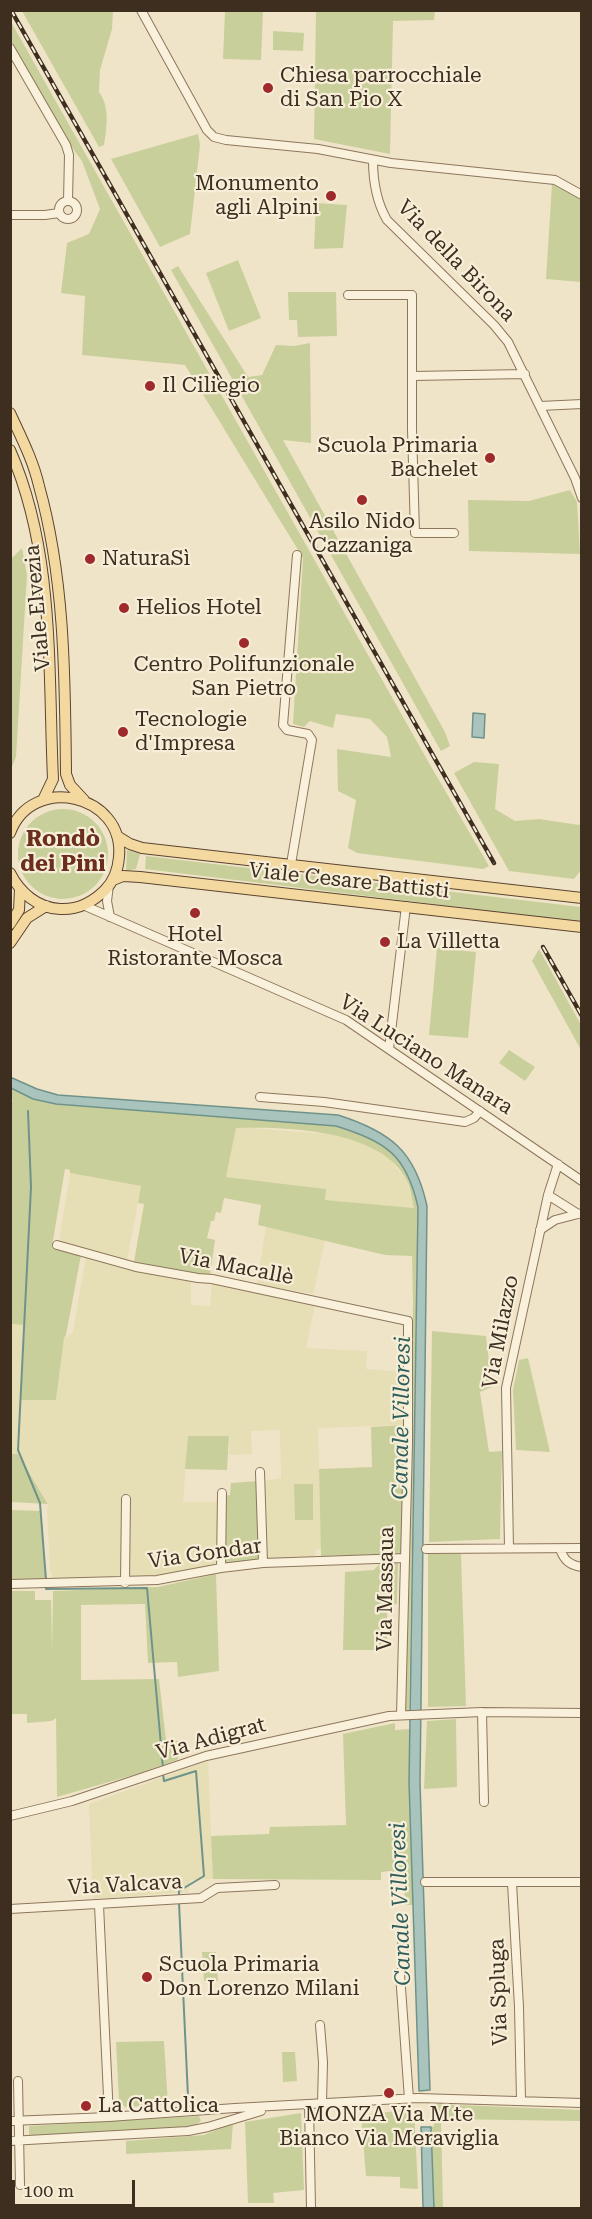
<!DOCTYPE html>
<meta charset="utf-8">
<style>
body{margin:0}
#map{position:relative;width:592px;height:2219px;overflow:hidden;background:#f0e4c8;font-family:"Roboto Serif",serif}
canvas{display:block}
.frame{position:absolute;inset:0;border:12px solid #3d2e20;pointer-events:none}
.scale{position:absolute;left:12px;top:2180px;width:123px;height:27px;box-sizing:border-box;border:3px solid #3d2e20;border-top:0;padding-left:8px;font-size:18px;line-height:21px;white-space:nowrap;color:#3d2e20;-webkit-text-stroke:4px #f7eed8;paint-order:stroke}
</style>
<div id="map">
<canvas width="592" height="2219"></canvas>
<div class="frame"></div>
<div class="scale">100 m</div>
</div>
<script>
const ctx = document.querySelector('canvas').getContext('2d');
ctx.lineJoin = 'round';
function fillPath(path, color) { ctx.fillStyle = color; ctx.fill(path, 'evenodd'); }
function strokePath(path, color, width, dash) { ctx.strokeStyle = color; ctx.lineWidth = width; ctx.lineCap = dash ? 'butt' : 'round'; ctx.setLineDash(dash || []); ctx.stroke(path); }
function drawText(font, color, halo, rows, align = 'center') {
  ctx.font = font + ' "Roboto Serif",serif'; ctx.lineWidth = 4.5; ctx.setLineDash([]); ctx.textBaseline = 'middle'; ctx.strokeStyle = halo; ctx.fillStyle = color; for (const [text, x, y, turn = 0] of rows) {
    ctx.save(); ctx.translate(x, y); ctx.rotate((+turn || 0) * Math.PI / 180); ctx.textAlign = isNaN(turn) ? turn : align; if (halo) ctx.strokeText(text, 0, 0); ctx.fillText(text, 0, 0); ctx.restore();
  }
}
const farmland = new Path2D(`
 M236,1127L329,1134L355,1140L373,1148L389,1159L402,1174L409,1185L414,1208L324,1200L325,1189L226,1177Z
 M70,1173L141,1186L127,1260L59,1243Z
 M266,1226L325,1241L313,1294L257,1284Z
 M86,1256L191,1281V1305L210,1306L212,1283L315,1305L306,1348L367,1351L366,1369L405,1372V1425L318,1428L321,1549L315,1550L316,1558L266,1560L265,1481L281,1478L280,1430L251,1431L252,1454L229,1455L230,1436H188L183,1502H217V1566L156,1576L53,1579L50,1570L47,1508L49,1504L18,1454H11V1324H25L21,1399L56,1400L64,1338L73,1332Z
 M208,1761L213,1879L191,1880L188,1892L93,1899L89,1804Z`);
const green = new Path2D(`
 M22,11H113L112,29L100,70L99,92C110,107 107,127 104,145L99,147Z
 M225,11H263L261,60L223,59Z
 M316,11H435L434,20L393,21L390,154L314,139Z
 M10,20L429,763L489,866L483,869L357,853L348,848L356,800L338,791L337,749L391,757L387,737L370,719L336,714L333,728L310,721L304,727L293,724L303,558L185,365L82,355L85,296L61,293L67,243L89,234L100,209L82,161L70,145L11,41Z
 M273,31L304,33L303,51L273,50Z
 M198,134L200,145L190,234L160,247L111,159Z
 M552,184L581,199V282L546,279Z
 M316,203L347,205L343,248L314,249Z
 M238,260L261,318L229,331L206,273Z
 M178,266L248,377L262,375L276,345L294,346L310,343L311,443L283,440L445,732L450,746L441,751L171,270Z
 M288,292H336L337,336L298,337L297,320H289Z
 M570,490L577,502L580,554L469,551L468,500L529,501Z
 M22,548L27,575L16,757L11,769V559Z
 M474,762L499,764L495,809L515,821L539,819L579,825L581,823V870L574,879L509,871L454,773Z
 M18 854a45 45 0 1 1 90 0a45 45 0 1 1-90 0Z
 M127,850L140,854L136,869L126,871Z
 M146,856L581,907V922L145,869Z
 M437,948L476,952L468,1038L429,1035Z
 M539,949L581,1025V1050L532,961Z
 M509,1050L535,1067L525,1081L499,1063Z
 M11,1088L33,1099L56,1104L336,1126C386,1142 406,1154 418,1207L409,1712H405L413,1303L412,1256L385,1255L258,1225L261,1205L224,1198L221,1213L216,1212L214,1221H211L207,1238L215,1240L210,1276L134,1262L144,1204L138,1203L141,1186L70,1173V1170L65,1169L52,1246L81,1255L66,1335L64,1338L56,1400H21L25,1325L11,1324L10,1103L13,1101L11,1098ZM236,1128C287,1127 386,1129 409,1185C411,1192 412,1200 414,1208L325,1200L326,1189L226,1177Z
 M432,1331L486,1336L492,1387L480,1392L489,1452L502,1451L500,1539L429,1542Z
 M528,1358L550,1452L516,1450L513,1390L519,1360Z
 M405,1425L403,1549L399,1554L321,1556L319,1469L372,1467L371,1427Z
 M188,1436H229L227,1470L185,1469Z
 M11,1454H18L48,1504L11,1502Z
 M258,1481L260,1560L224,1563V1496L230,1495L231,1483Z
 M294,1484H313V1520H295Z
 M11,1510L41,1511L45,1572L48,1580H11Z
 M428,1554H461L466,1706L428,1707Z
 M380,1563H398L397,1604L387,1605V1642L384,1643V1650H343L345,1572L374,1570Z
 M216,1574L219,1671L178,1677L177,1662L148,1663L145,1604L81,1605V1680L159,1679L166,1740L179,1741L180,1754L177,1760L140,1773L57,1797L56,1718L52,1721L27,1723V1714H11V1591H35V1600H51L52,1649L53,1591L158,1587Z
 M456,1719L457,1787L424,1789L427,1721Z
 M395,1723V1730L409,1729L413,1905H405L404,1880L393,1879L392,1871L381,1872V1880L213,1879L211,1836L269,1834L270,1827L346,1825L343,1734Z
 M202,1952H216L218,1981H204Z
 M164,2041L168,2105H156L152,2102H145L144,2106L125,2107L119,2101L116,2042Z
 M282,2052H295L297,2081L283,2082Z
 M434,2104L581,2110V2121L441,2119L443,2208H434L431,2127L434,2126Z
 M414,2109L418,2189L400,2188V2177L366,2176L361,2115Z
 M301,2113L304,2190L273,2193L274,2203H248L245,2122Z
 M199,2116L201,2121L191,2128L29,2137V2126Z
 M233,2123L231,2149L126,2154V2141L204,2135Z`);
const water = new Path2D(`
 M473,713L485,714L484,738L472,737Z
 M10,1077L37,1089L58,1095L338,1115C391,1132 415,1151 427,1206L420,1783L430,2090L419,2091L409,1782L418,1207C406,1154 386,1142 336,1126L56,1104L33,1099L11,1088Z
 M421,2127H431L434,2208H423Z`);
const stream = new Path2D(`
 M28,1111L31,1187L18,1450L40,1503L46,1580
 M46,1586V1589L147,1588L163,1768
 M163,1774L164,1781L196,1771L204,1876L179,1891V1897
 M179,1903L188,2097`);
const minor = new Path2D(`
 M141,10L207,130L214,137L226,140L318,149L391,163L555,180L582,195
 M10,48L66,145L69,155L68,201
 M373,160C373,182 376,201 387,220L494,325L508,342L575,478L582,498
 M59 210a9 9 0 1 1 18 0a9 9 0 1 1-18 0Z
 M10,215H45L59,213
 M348,295H412V429L415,533H454
 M412,376L525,374
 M540,406L582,404
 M291,864L312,740L308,734L287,730L283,725L297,555
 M109,885L107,901L110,917
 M83,905L346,1020L582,1181
 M389,1049L406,906
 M260,1097L324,1102L465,1122L474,1118L480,1111
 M548,1195L578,1214
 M540,1230L555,1220L582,1213
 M57,1245L136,1267L198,1278L212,1279L408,1321V1443L401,1715
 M260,1472L263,1563
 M509,1548L506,1388L548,1195L558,1164
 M426,1549L582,1548
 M560,1549C564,1560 569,1565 582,1567
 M221,1568L222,1493
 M125,1583L126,1499
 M10,1584L157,1580L221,1568L263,1563L405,1558
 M482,1712L484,1802
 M10,1816L72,1801L206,1756L389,1716L482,1712L582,1713
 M425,1882H582
 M512,1883L519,2007L521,2100
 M99,1905L109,2117
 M10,1909L201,1898L217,1888L275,1885
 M402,1924L403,1968L400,1974L409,2099
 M320,2025L323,2062L322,2103
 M18,2081L20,2185
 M309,2104L311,2208
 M10,2121L109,2117L235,2108L418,2098L582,2103
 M10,2141L188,2131L208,2127L261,2111`);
const major = new Path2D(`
 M10,413C21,437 33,460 39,486C65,579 65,678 66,774L70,785L84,800
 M10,450C55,552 48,669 53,779L43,800
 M10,833C32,773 125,794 119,857C118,870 114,881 105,890C93,902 77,910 60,909C38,908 20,893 10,873
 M117,836L130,844L142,848L582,898
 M113,880L123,876L140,877L582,927
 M10,924L19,910L20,889
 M10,943L27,918L46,906`);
const rail = new Path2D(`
 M11,10L494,863
 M543,947L582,1016`);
const markers = [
 [268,88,6,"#9e2a2b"],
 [331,196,6,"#9e2a2b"],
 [150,386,6,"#9e2a2b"],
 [490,458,6,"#9e2a2b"],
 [362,500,6,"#9e2a2b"],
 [90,559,6,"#9e2a2b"],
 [124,608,6,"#9e2a2b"],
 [244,643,6,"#9e2a2b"],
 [123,732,6,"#9e2a2b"],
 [195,913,6,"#9e2a2b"],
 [385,942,6,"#9e2a2b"],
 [147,1977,6,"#9e2a2b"],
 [389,2093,6,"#9e2a2b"],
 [86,2106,6,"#9e2a2b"]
];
const poiNames = [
 ["Chiesa parrocchiale",280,76],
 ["di San Pio X",280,100],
 ["Monumento",319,184,"right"],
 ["agli Alpini",319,208,"right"],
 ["Il Ciliegio",162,386],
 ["Scuola Primaria",478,446,"right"],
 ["Bachelet",478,470,"right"],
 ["Asilo Nido",362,522,"center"],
 ["Cazzaniga",362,546,"center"],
 ["NaturaSì",102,559],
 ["Helios Hotel",136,608],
 ["Centro Polifunzionale",244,665,"center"],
 ["San Pietro",244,689,"center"],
 ["Tecnologie",135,720],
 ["d'Impresa",135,744],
 ["Hotel",195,935,"center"],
 ["Ristorante Mosca",195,959,"center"],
 ["La Villetta",397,942],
 ["Scuola Primaria",159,1965],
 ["Don Lorenzo Milani",159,1989],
 ["La Cattolica",98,2106],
 ["MONZA Via M.te",389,2115,"center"],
 ["Bianco Via Meraviglia",389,2139,"center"]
];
const streetNames = [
 ["Via della Birona",456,261,46],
 ["Viale Elvezia",38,608,-95],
 ["Viale Cesare Battisti",349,881,6],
 ["Via Luciano Manara",426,1055,33],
 ["Via Macallè",236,1267,11],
 ["Via Milazzo",501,1332,-79],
 ["Via Gondar",205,1554,-8],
 ["Via Massaua",386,1589,-89],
 ["Via Adigrat",211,1739,-15],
 ["Via Valcava",125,1885,-3],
 ["Via Spluga",499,1992,-92]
];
const neighbourhoodNames = [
 ["Rondò",63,840],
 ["dei Pini",63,865]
];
const waterNames = [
 ["Canale Villoresi",402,1418,-89],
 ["Canale Villoresi",401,1904,-92]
];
fillPath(farmland, '#e6deb5');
fillPath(green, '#c9cf9b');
fillPath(water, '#a9c4bc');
strokePath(water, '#6f938a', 1.5);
strokePath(stream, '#6f938a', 2);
strokePath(minor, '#8d765c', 10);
strokePath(major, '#5b4430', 12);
strokePath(minor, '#faf1dc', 8);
strokePath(major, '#f3d9a0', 10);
strokePath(rail, '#3d2e20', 4.5);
strokePath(rail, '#f7eed8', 2, [7]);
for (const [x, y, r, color] of markers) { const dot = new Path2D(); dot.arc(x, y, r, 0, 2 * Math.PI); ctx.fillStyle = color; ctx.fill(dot); strokePath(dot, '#f7eed8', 2); }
drawText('21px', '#3d2e20', '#f7eed8', poiNames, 'left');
drawText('21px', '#3d2e20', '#f7eed8', streetNames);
drawText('bold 22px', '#6b2e1e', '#f7eed8', neighbourhoodNames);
drawText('italic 22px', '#2f5d5a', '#f7eed8', waterNames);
</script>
